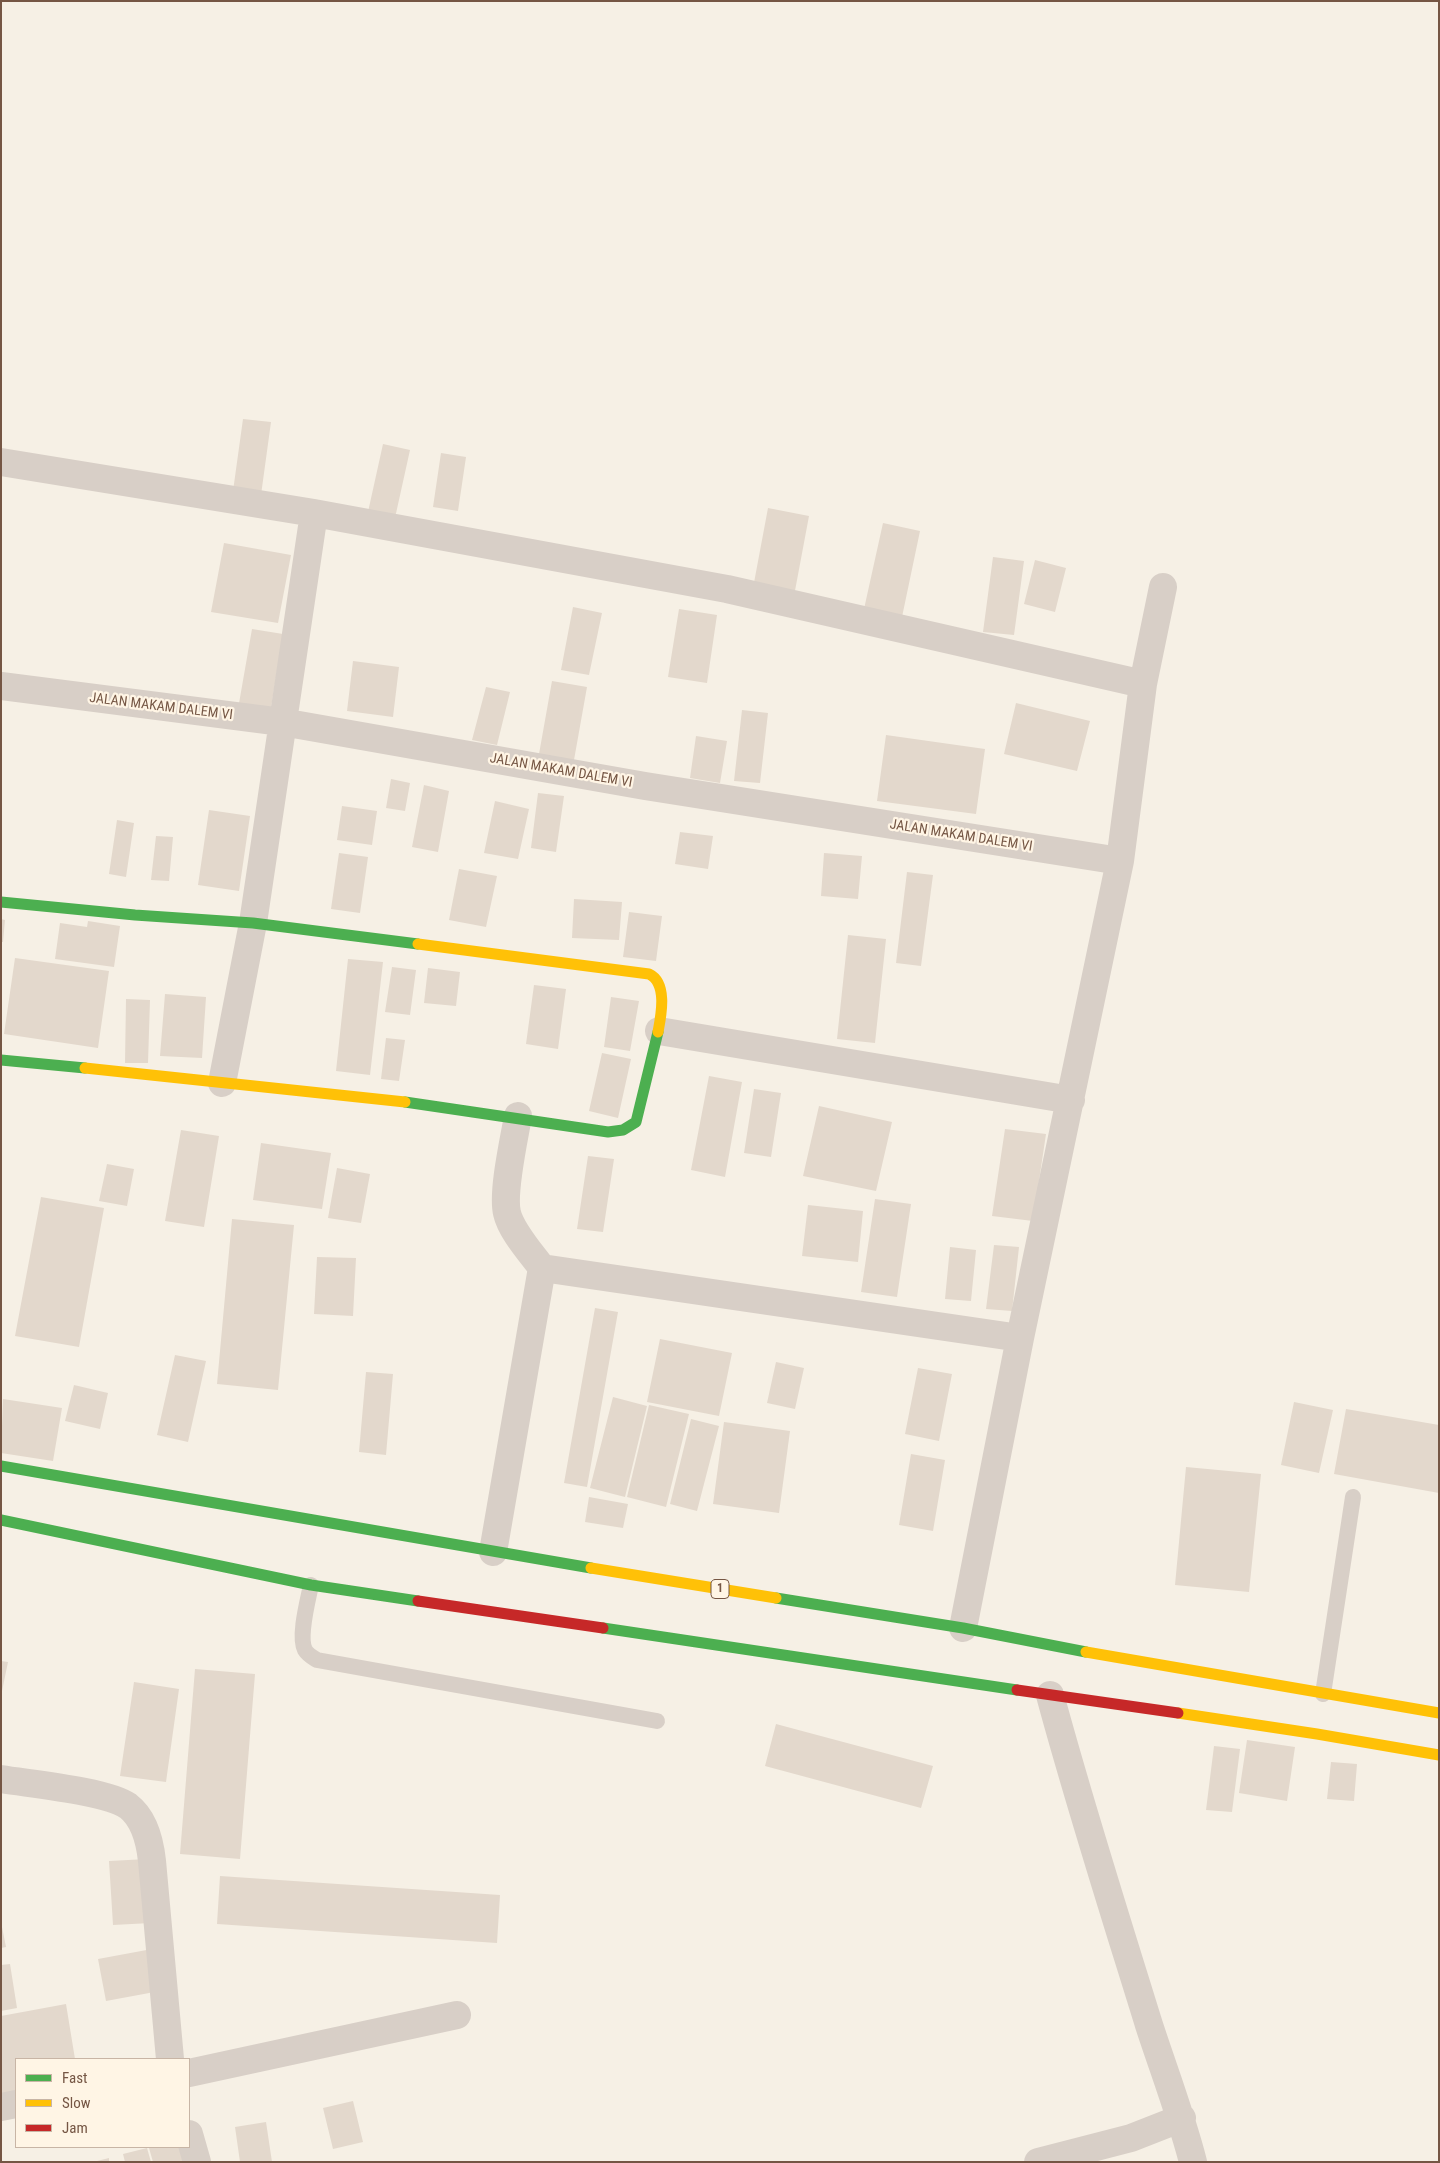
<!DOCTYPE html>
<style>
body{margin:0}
#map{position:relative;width:1440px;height:2163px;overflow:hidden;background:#f6f0e5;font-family:"Roboto Condensed",sans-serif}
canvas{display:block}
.frame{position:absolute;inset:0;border:2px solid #755644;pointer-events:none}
.legend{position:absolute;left:15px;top:2058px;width:175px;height:90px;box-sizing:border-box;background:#fff5e5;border:1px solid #c8b5a5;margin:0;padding:6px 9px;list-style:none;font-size:15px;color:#755644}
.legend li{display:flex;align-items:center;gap:10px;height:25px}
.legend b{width:25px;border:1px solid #c8b5a5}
</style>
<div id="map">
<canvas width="1440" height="2163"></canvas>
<div class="frame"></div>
<ul class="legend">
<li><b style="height:6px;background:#4caf50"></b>Fast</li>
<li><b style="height:6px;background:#ffc107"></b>Slow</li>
<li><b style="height:6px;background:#c62828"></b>Jam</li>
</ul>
</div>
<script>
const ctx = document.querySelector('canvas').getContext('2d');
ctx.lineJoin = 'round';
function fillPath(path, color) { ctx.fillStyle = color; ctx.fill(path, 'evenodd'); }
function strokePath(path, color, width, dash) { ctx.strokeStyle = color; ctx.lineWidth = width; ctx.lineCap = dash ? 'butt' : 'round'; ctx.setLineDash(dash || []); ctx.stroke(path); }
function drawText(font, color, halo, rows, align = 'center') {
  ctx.font = font + ' "Roboto Condensed",sans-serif'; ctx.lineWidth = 4.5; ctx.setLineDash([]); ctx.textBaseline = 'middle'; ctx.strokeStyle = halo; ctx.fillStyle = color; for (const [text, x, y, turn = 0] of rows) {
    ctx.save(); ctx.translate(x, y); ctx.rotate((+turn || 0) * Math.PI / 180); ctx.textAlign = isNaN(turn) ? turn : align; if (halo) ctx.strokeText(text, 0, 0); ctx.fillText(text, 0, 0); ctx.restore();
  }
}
const building = new Path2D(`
 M243,419L271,422L261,495L233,491Z
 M383,444L410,450L393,527L366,521Z
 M441,453L466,457L458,511L433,507Z
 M768,508L809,516L794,596L753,588Z
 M883,523L920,531L902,617L864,609Z
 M224,543L291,555L278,623L211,612Z
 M993,557L1024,561L1014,635L983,632Z
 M1035,560L1066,568L1055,612L1024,604Z
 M573,607L602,613L589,675L561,670Z
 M679,609L717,615L707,683L668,677Z
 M252,629L283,634L270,714L238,709Z
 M353,661L399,667L393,717L347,711Z
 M552,681L587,687L574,760L539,754Z
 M486,687L510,692L497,745L472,740Z
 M1016,703L1090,721L1077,771L1004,754Z
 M742,710L768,713L760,783L734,781Z
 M886,735L985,749L976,814L877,801Z
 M696,736L727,741L720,783L690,778Z
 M391,779L410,783L405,811L386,808Z
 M424,785L449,791L438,852L412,847Z
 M538,793L564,796L556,852L531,848Z
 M495,801L529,809L518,859L484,853Z
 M342,806L377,811L372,845L337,840Z
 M209,810L250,816L239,891L198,885Z
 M117,820L134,823L126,877L109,874Z
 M680,832L713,836L708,869L675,864Z
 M156,836L173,837L169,881L151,880Z
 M339,853L368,857L360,913L331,909Z
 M824,853L862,856L858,899L821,896Z
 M459,869L497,876L486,927L449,920Z
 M907,872L933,875L921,966L896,963Z
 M574,899L622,902L619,940L572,938Z
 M629,912L662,916L656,961L623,957Z
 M1,919L5,920L3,942H1Z
 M88,921L120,926L114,967L55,959L60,923L87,927Z
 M848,935L886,939L875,1043L837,1039Z
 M15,958L109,971L98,1048L4,1034Z
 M348,959L383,962L370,1075L336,1071Z
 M392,967L416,970L410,1015L385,1012Z
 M428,968L460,972L456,1006L424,1003Z
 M534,985L566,989L558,1049L526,1044Z
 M165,994L206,997L202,1058L160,1056Z
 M611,997L639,1001L630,1051L604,1047Z
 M126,999L150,1000L148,1063H125Z
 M386,1038L405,1040L399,1081L381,1079Z
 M602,1053L631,1059L618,1118L589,1111Z
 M709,1076L742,1082L725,1177L691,1170Z
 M754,1089L781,1093L771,1157L744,1153Z
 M819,1106L892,1122L876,1191L803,1176Z
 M1005,1129L1046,1134L1033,1221L992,1216Z
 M181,1130L219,1136L204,1227L165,1221Z
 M261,1143L331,1153L322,1209L253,1200Z
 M588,1156L614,1159L603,1232L577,1229Z
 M107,1164L134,1169L127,1206L99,1201Z
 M337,1168L370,1174L361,1223L328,1218Z
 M41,1197L104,1208L79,1347L15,1336Z
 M875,1199L911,1204L897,1297L861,1292Z
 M808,1205L863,1211L858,1262L802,1256Z
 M232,1219L294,1225L278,1390L217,1384Z
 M994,1245L1019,1247L1012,1311L986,1309Z
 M950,1247L976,1250L971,1301L945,1299Z
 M317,1257L356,1258L353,1316L314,1314Z
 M595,1308L618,1312L587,1487L564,1483Z
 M660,1339L732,1353L719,1416L647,1402Z
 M175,1355L206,1361L188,1442L157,1435Z
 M776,1362L804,1368L795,1409L767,1403Z
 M918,1368L952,1374L939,1441L905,1434Z
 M366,1372L393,1374L386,1455L359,1452Z
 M74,1385L108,1393L100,1429L65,1421Z
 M613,1397L647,1406L625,1497L590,1488Z
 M3,1399L62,1408L53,1461L1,1453Z
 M1294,1402L1333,1410L1319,1473L1281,1465Z
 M649,1405L689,1414L666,1507L627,1497Z
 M1346,1409L1439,1425V1493L1334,1474Z
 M691,1419L719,1426L697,1511L670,1504Z
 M724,1422L790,1431L779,1513L713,1504Z
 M911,1454L945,1460L933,1531L899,1525Z
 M1186,1467L1261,1474L1249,1592L1175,1585Z
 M589,1497L628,1504L623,1528L585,1522Z
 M1,1661L8,1662L2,1691H1Z
 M195,1669L255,1674L240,1859L180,1854Z
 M134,1682L179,1689L166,1782L120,1776Z
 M776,1724L933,1766L921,1808L765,1766Z
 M1247,1740L1295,1747L1287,1801L1239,1793Z
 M1214,1746L1240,1749L1232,1812L1206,1810Z
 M1331,1762L1357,1764L1354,1801L1327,1799Z
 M147,1859L151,1923L113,1925L109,1861Z
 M220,1876L500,1895L497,1943L217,1924Z
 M1,1922L6,1947L1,1948Z
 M152,1949L160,1991L106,2001L98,1959Z
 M10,1964L17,2008L1,2011V1965Z
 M66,2004L75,2059H16V2093L1,2096V2016Z
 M353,2101L363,2142L333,2149L323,2108Z
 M266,2122L272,2162H240L235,2127Z
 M154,2147H190L193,2162H153L149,2148Z
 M147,2148L151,2162H125L123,2154Z
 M109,2158V2162H97V2161Z`);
const lane = new Path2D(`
 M311,1585C308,1600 298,1637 305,1650C308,1655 312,1657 317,1660L657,1721
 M1323,1694L1353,1497`);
const street = new Path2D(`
 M1,462L314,513L727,589L1143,684
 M1,686L282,722L645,786L1120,861
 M659,1031L1071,1100
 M222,1083L253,923L314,513
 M518,1116C514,1140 502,1192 507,1213C511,1231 531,1253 542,1268L1020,1338
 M493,1552L542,1268
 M963,1628L1020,1338L1120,861L1143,684L1163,587
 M1050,1695C1080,1806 1115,1915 1149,2025C1164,2071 1181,2115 1193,2162
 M1,1779C31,1784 107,1791 128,1806C145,1819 150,1842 152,1861L170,2059
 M189,2073L457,2015
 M1,2107L16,2104
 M189,2134L197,2162
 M1038,2162L1131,2138L1182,2118`);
const fast = new Path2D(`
 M1,902L135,915L253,923L418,944
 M1,1060L85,1068
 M405,1102L608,1132L623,1130L636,1122L658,1032
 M1,1466L591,1568
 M1,1520L311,1585L418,1601
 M776,1598L963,1628L1086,1652
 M603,1628L1017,1690`);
const slow = new Path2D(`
 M418,944L649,974C668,983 661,1016 658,1032
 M85,1068L405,1102
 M591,1568L776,1598
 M1086,1652L1439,1713
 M1178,1713L1317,1734L1439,1755`);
const jam = new Path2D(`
 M418,1601L603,1628
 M1017,1690L1178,1713`);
const shields = [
 [720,1589,18]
];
const shieldNames = [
 ["1",720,1589]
];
const streetNames = [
 ["JALAN MAKAM DALEM VI",161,707,7],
 ["JALAN MAKAM DALEM VI",561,771,10],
 ["JALAN MAKAM DALEM VI",961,836,9]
];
fillPath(building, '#e3d8cc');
strokePath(lane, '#d8cfc7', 16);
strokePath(street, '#d8cfc7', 28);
strokePath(fast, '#4caf50', 11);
strokePath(slow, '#ffc107', 11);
strokePath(jam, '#c62828', 11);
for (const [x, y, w] of shields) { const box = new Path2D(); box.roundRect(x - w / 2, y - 9.5, w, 19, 4); ctx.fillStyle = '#fff5e5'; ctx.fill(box); strokePath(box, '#755644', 1); }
drawText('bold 12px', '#755644', null, shieldNames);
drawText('14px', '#755644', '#fff5e5', streetNames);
</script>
